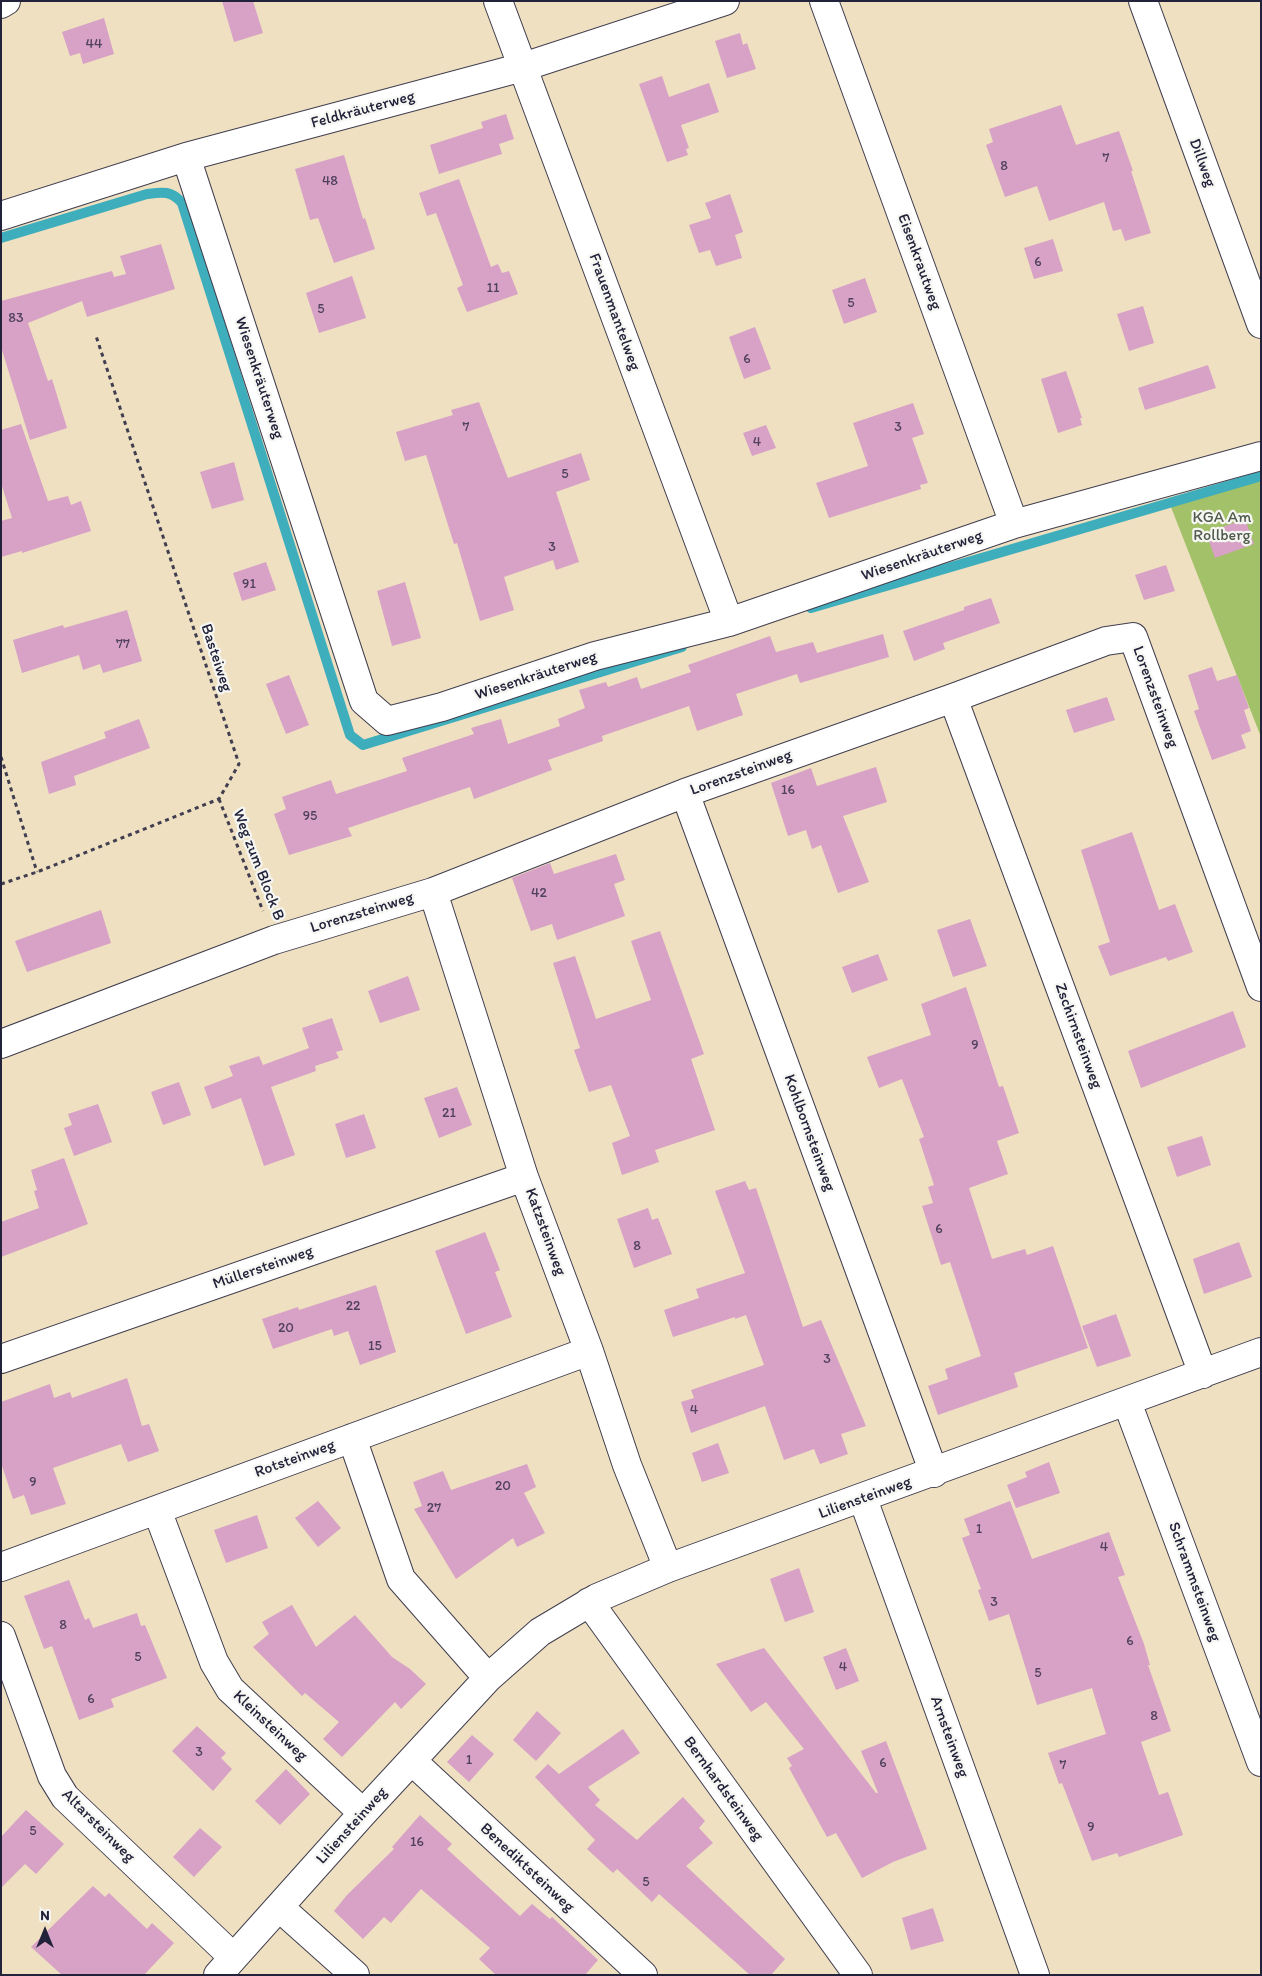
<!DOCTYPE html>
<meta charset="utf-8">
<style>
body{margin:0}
#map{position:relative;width:1262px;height:1976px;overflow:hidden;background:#eee0c1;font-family:Itim,sans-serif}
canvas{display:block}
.frame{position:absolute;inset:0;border:2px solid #22223b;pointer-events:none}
.north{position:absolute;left:20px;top:1906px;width:50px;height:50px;-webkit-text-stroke:4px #f6f6f2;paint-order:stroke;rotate:0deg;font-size:14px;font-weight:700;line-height:20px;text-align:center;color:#22223b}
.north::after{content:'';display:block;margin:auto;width:18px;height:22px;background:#22223b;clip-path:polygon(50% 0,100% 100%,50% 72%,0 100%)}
</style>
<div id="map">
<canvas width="1262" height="1976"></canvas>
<div class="frame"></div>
<div class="north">N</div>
</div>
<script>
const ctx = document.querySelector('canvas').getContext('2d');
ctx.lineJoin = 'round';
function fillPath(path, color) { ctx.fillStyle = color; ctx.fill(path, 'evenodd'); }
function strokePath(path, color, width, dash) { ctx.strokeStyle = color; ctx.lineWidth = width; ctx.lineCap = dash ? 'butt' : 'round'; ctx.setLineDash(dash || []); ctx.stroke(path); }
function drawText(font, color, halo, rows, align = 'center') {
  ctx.font = font + ' Itim,sans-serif'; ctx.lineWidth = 4.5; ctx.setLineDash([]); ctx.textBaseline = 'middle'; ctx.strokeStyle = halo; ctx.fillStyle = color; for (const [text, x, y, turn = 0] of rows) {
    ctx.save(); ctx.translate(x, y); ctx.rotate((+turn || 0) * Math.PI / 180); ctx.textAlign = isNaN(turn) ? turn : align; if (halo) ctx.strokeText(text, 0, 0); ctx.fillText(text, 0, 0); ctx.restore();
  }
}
const green = new Path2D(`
 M1261,475V737L1169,502Z`);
const stream = new Path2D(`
 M1,238L147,194C162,192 171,190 182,203L350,735L363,745L682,647
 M811,608L1261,476`);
const building = new Path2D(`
 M222,1H253L263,33L234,42Z
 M104,18L114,54L83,64L80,53L70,56L62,32Z
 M740,33L743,45L747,43L756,69L727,78L715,41Z
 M662,76L669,97L709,83L719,112L681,125L689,148L686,149L688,155L667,162L639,84Z
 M1061,105L1076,145L1119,131L1133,171H1131L1151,233L1125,241L1121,229L1113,231L1104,202L1049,221L1037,186L1005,197L986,145L993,142L989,129Z
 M506,114L514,139L499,144L502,154L439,174L430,145L483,128L481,122Z
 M344,155L363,219L365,218L375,249L334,263L318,218L310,220L295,169Z
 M459,179L491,267L498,264L502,273L509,271L518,294L467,312L457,288L463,285L436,213L427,216L419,193Z
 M730,194L743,232L735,235L742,258L716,266L710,250L699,253L689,225L711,218L705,203Z
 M1053,239L1063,271L1034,279L1024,248Z
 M161,244L175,289L87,317L82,301L28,323L48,381L52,379L67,428L30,440L1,347V301L112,271L114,277L126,274L120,256Z
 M352,276L366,318L319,333L306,293Z
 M865,278L877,312L844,324L832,290Z
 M1143,306L1154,343L1129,351L1117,314Z
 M755,327L771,369L744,379L729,337Z
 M1208,365L1216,388L1145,410L1138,388Z
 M1066,371L1082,418H1080L1082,425L1058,433L1041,379Z
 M479,402L508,478L581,453L590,480L556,492L579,562L556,570L553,560L504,577L514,610L480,621L457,543L454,544L426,455L405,461L396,432L453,415L451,410Z
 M913,403L924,434L912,438L928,483L920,485L921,489L829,518L816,483L868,466L853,423Z
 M21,424L48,501L68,496L71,505L81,501L91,531L22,553V551L1,557V521L12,518L1,483V430Z
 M766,425L776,448L752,456L743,433Z
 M234,462L244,500L212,509L200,472Z
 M1245,519L1254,544L1215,558L1206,533Z
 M266,562L276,590L242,601L233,573Z
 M1166,565L1175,591L1144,600L1135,575Z
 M405,582L421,638L392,646L377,591Z
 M991,598L1000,623L943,643L945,649L914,661L903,631L964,610V607Z
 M127,610L142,661L103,673L100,664L83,670L79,655L22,673L13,640L63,625L64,628Z
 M883,634L889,657L800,683L797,674L736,694L743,715L697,731L689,706L602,736L603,741L548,760L552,770L474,799L470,787L348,828L352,836L289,855L274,814L286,809L282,797L331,780L336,794L407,771L402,758L474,734L471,728L501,719L508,744L560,726L558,719L585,708L579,690L606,682L608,687L637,677L641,689L691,672L688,665L770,636L776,652L813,642L817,653Z
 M1212,667L1217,681L1237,675L1249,708L1244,710L1251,731L1241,735L1246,748L1212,760L1194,711L1199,709L1188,675Z
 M289,675L309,725L286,734L266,684Z
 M1107,697L1115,720L1074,733L1066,710Z
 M139,719L150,748L74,776L76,785L49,794L41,762L106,738L104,732Z
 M876,767L887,802L843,816L869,882L838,893L821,845L812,849L806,830L788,836L771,783L811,768L817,786Z
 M1132,832L1159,910L1175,904L1193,952L1168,961L1166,957L1110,976L1098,946L1110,942L1081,850Z
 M616,854L625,880L614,884L625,916L557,940L552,924L531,931L512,878L550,863L554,874Z
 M101,910L111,943L27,972L15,941Z
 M970,919L987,966L953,977L937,930Z
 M660,931L704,1054L691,1059L715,1130L655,1150L659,1162L622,1175L612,1143L630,1136L611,1085L589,1092L574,1050L580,1048L553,963L575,956L596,1019L651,1000L631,941Z
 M878,954L888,980L852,993L842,967Z
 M408,976L420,1010L380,1023L368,991Z
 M966,987L999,1087L1003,1086L1019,1133L997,1141L1008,1174L969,1188L992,1259L1025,1249L1027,1255L1053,1246L1088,1348L1014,1373L1018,1387L938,1415L928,1386L948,1379L945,1369L981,1356L950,1262L941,1265L922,1206L933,1203L928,1187L934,1185L919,1139L924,1137L902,1079L879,1088L867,1057L931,1035L921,1004Z
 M1233,1011L1246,1047L1141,1088L1128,1051Z
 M332,1018L343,1050L336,1052L339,1058L315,1066L316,1071L271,1087L295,1155L264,1166L241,1098L212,1109L204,1087L233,1076L229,1066L259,1056L263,1065L309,1048L302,1028Z
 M179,1082L191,1115L163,1125L151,1092Z
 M457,1087L472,1125L439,1138L424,1098Z
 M98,1104L112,1142L74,1156L64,1128L72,1125L68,1114Z
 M364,1114L376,1148L346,1158L335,1124Z
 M1202,1136L1211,1165L1177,1177L1167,1147Z
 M64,1158L88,1224L1,1257V1222L39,1208L34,1191L37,1190L31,1170Z
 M745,1181L749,1190L756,1188L803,1327L821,1320L866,1426L841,1434L848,1454L820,1464L814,1449L784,1460L765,1406L691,1433L681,1402L694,1398L691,1390L764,1365L746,1315L735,1319V1317L673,1337L664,1310L699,1298L696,1289L745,1273L715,1191Z
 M648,1208L652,1220L658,1218L672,1254L634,1268L617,1219Z
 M485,1232L500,1270L495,1272L512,1317L466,1334L435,1251Z
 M1239,1242L1252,1277L1204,1294L1193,1259Z
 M376,1285L396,1352L360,1365L348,1331L334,1336L332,1329L273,1349L262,1319L298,1307L299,1310Z
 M1116,1314L1131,1356L1097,1367L1082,1326Z
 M127,1378L142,1426L149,1424L159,1451L128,1462L121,1444L53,1468L66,1504L31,1515L24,1495L13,1499L1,1463V1402L50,1384L54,1398L70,1392L72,1398Z
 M718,1443L729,1473L702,1482L692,1453Z
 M1049,1462L1060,1493L1016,1508L1007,1485L1027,1477L1025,1472Z
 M527,1464L536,1487L524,1493L545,1533L517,1547L513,1538L456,1579L414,1509L422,1506L413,1482L443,1471L451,1490Z
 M318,1501L341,1528L318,1547L295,1518Z
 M1010,1501L1032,1559L1109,1532L1125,1575L1118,1577L1144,1644L1150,1665H1148L1171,1731L1141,1742L1159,1795L1168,1792L1183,1835L1119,1857L1117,1853L1092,1861L1062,1783L1059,1784L1048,1753L1106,1734L1092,1688L1037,1705L1009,1614L989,1621L978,1590L981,1589L962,1538L970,1535L964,1519Z
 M257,1515L268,1548L226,1563L214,1530Z
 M799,1568L814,1612L785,1622L770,1579Z
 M69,1580L85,1620L89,1618L93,1628L137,1613L141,1626L145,1625L167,1678L111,1699L114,1707L79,1720L52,1646L44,1649L24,1596Z
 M292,1605L316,1647L355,1615L392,1657L410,1669L426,1684L401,1709L395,1702L342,1757L323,1739L339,1722L305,1693L302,1696L253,1647L269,1634L262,1622Z
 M764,1648L876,1793H878L861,1751L886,1741L927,1849L893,1862L862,1878L836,1833L827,1837L789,1768L792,1766L787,1758L804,1749L766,1702L751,1712L716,1664Z
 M846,1648L859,1681L836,1690L823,1657Z
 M537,1711L561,1733L536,1761L513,1740Z
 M197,1726L226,1753L221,1758L232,1769L213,1791L172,1751Z
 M623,1729L640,1753L588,1787L600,1800L595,1805L637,1840L683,1797L705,1821L699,1828L713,1843L686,1866L785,1959L771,1975H750L659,1894L652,1902L617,1869L613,1873L587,1849L595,1840L535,1777L548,1764L559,1774Z
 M472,1735L494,1754L469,1782L447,1762Z
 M286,1769L310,1794L280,1825L255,1801Z
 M26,1810L64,1844L36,1874L25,1864L1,1888V1837Z
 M420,1815L452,1844L447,1849L520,1916L532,1904L550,1919L552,1917L598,1960L585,1975H496L479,1959L490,1948L421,1889L391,1923L384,1917L363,1939L334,1911L347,1895L394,1849L392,1847Z
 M200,1828L222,1847L194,1877L173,1857Z
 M93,1886L105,1897L109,1893L147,1929L152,1923L174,1943L144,1975H62L31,1947Z
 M933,1908L944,1941L911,1950L902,1918Z`);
const path = new Path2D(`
 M1,757L37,872
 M219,799L263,911
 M1,884L37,872L219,799L239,764L96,336`);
const minor = new Path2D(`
 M498,1L729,622
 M824,1L1014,524
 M1143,1L1261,324
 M1,4L6,1
 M186,157L364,701L387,721L442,707L595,656L729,622L1014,524L1261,456
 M1,216L186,157L523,67L725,1
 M953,698L1203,1374
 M685,793L934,1473
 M433,892L524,1177L589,1351L627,1465L668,1568
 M1,1044L274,940L433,892L685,793L953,698L1106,641L1133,637L1261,987
 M1,1359L524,1177
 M1127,1402L1261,1762
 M352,1438L401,1579L488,1678
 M863,1499L1035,1975
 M157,1510L214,1662L230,1689L363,1813
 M1,1567L589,1351
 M589,1602L858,1975
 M1,1636L52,1776L65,1797L233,1957
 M412,1761L643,1975
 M279,1907L355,1975
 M218,1975L363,1813L488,1678L540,1632L597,1598L668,1568L1261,1352`);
const numberNames = [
 ["44",94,44],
 ["7",1106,158],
 ["8",1004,166],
 ["48",330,181],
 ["6",1038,262],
 ["11",493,288],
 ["5",851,303],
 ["5",321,309],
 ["83",16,318],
 ["6",747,359],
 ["7",466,427],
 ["3",898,427],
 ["4",757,442],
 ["5",565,474],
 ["3",552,547],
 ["91",249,584],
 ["77",123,644],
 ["16",788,790],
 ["95",310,816],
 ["42",539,893],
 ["9",975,1045],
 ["21",449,1113],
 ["6",939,1229],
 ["8",637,1246],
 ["22",353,1306],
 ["20",286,1328],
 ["15",375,1346],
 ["3",827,1359],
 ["4",694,1410],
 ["9",33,1482],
 ["20",503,1486],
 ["27",434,1508],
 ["1",979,1529],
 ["4",1104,1547],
 ["3",994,1602],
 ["8",63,1625],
 ["6",1130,1641],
 ["5",138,1657],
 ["4",843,1667],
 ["5",1038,1673],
 ["6",91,1699],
 ["8",1154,1716],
 ["3",199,1752],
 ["1",469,1760],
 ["6",883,1763],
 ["7",1063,1765],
 ["9",1091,1827],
 ["5",33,1831],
 ["16",417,1842],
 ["5",646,1882]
];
const streetNames = [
 ["Feldkräuterweg",363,110,-15],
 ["Dillweg",1202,163,70],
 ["Eisenkrautweg",919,262,70],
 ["Frauenmantelweg",614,312,70],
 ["Wiesenkräuterweg",259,378,72],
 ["Wiesenkräuterweg",922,556,-19],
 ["Basteiweg",216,658,72],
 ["Wiesenkräuterweg",536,676,-18],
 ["Lorenzsteinweg",1155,697,70],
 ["Lorenzsteinweg",741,773,-20],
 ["Weg zum Block B",258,865,69],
 ["Lorenzsteinweg",362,913,-17],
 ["Zschirnsteinweg",1078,1036,70],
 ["Kohlbornsteinweg",809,1133,70],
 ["Katzsteinweg",545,1232,70],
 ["Müllersteinweg",263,1268,-19],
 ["Rotsteinweg",295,1459,-20],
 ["Liliensteinweg",865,1498,-20],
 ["Schrammsteinweg",1194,1582,70],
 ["Kleinsteinweg",270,1726,43],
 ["Arnsteinweg",949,1737,70],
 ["Bernhardsteinweg",723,1789,54],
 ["Altarsteinweg",98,1826,45],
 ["Liliensteinweg",352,1826,-48],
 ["Benediktsteinweg",527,1868,43]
];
const parkNames = [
 ["KGA Am",1222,518],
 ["Rollberg",1222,536]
];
fillPath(green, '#a2c169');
strokePath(stream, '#3faebc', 10);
fillPath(building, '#d8a1c6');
strokePath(minor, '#413e4f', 30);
strokePath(path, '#413e4f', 3, [4, 4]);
strokePath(minor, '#fff', 28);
drawText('14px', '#50425e', null, numberNames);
drawText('16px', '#22223b', '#f6f6f2', streetNames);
drawText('16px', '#4f5a4b', '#f6f6f2', parkNames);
</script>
